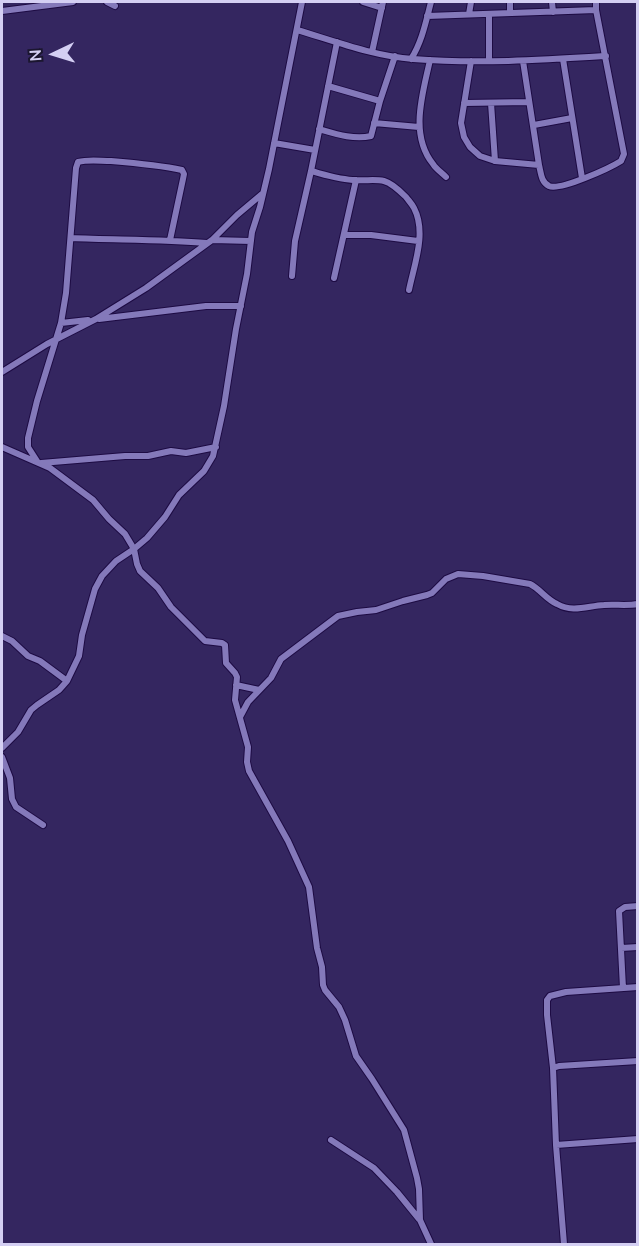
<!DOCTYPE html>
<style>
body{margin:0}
#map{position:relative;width:639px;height:1246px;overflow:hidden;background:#342660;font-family:"Nunito Sans",sans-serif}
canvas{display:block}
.frame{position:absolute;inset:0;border:3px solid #d4cff3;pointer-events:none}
.north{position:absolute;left:24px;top:24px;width:60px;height:60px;-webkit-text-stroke:4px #1b162f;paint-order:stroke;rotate:266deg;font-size:16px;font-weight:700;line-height:24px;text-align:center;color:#d4cff3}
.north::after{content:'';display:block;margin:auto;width:21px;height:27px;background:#d4cff3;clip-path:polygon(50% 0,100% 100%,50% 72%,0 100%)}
</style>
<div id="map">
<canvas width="639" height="1246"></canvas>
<div class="frame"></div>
<div class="north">N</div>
</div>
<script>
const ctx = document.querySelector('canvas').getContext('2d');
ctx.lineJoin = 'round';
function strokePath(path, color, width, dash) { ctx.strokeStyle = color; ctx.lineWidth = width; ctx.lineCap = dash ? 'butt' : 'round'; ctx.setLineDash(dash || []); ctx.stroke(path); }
const street = new Path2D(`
 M107,2L115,6
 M363,2L382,8
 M510,2V13
 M552,2L553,12
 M2,11L73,2
 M469,14L471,2
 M427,16L596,10
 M297,30C334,41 373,56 413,59C477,64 541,60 606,56
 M372,52L383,2
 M411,59C422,42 426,21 431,2
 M563,59L582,178
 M430,60C423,93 409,134 433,164C436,169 442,173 446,177
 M471,61L461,123L464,137L470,147L480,156L495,161L539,165
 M489,61V14
 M523,61L539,165C541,173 541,182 549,186C560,191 610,168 621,161L624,154L596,10V2
 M328,86L380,101
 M464,103L529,102
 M491,103L495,161
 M374,123L419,127
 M534,125L572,118
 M319,129C336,134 354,140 371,136L380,101L395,56
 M274,143L315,150
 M311,171C326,175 341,180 356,180C365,181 375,179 384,181C392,183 400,191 406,197C409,201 412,204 414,208C427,233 414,265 409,290
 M344,235H371L418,241
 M71,238C116,240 162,239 207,243
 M212,240L251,241
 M292,276L295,241L311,171L337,42
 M334,278L356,180
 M99,319L206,306H241
 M61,323L88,320
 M2,372L47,344L96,319L146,288L212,240L237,215L262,194
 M2,447L50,468L93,500L109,519L125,534L134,549L137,564L140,571L158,588L171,607L205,641L222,643L225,645L226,663L235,673L237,677L235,700L248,747L247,762L249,771L288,841L309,887L317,948L322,967L323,985L325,990L339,1007L345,1020L356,1056L372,1079L404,1130L417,1178L419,1189L420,1220L431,1244
 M37,461L28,447V438L37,401L61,323L66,293L76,168L78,162C89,159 100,161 111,161C135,163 159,165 182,170L184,174L183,179L170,240
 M41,463L125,456H148L171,451L186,453L216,447
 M2,636L12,641L28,656L40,661L67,681
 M236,685L259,690
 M240,717L248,702L271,678L281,659L338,616L357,612L376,610L403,601L427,595L432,593L446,579L458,574L483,576L530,584C540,589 546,599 557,604C573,613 587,606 604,605C615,604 626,606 638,604
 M2,748L18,732L31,710L37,705L59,690L67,681L79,656L82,635L95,589L102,576L116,561L134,549L147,538L165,517L179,495L204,471L213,456L224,406L236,329L247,274L252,232L260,207L269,169L302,2
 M2,757L10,778L12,799L16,807L43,825
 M621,948L638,947
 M623,988L619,911L625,907L638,906
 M553,1068L547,1015V1000L550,996L566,992L638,987
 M331,1140L374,1168L397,1192L419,1219
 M556,1145L638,1139
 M564,1244L556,1145L553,1068L559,1066L638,1061`);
strokePath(street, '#1d0b43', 8);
strokePath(street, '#8479ba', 6);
</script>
